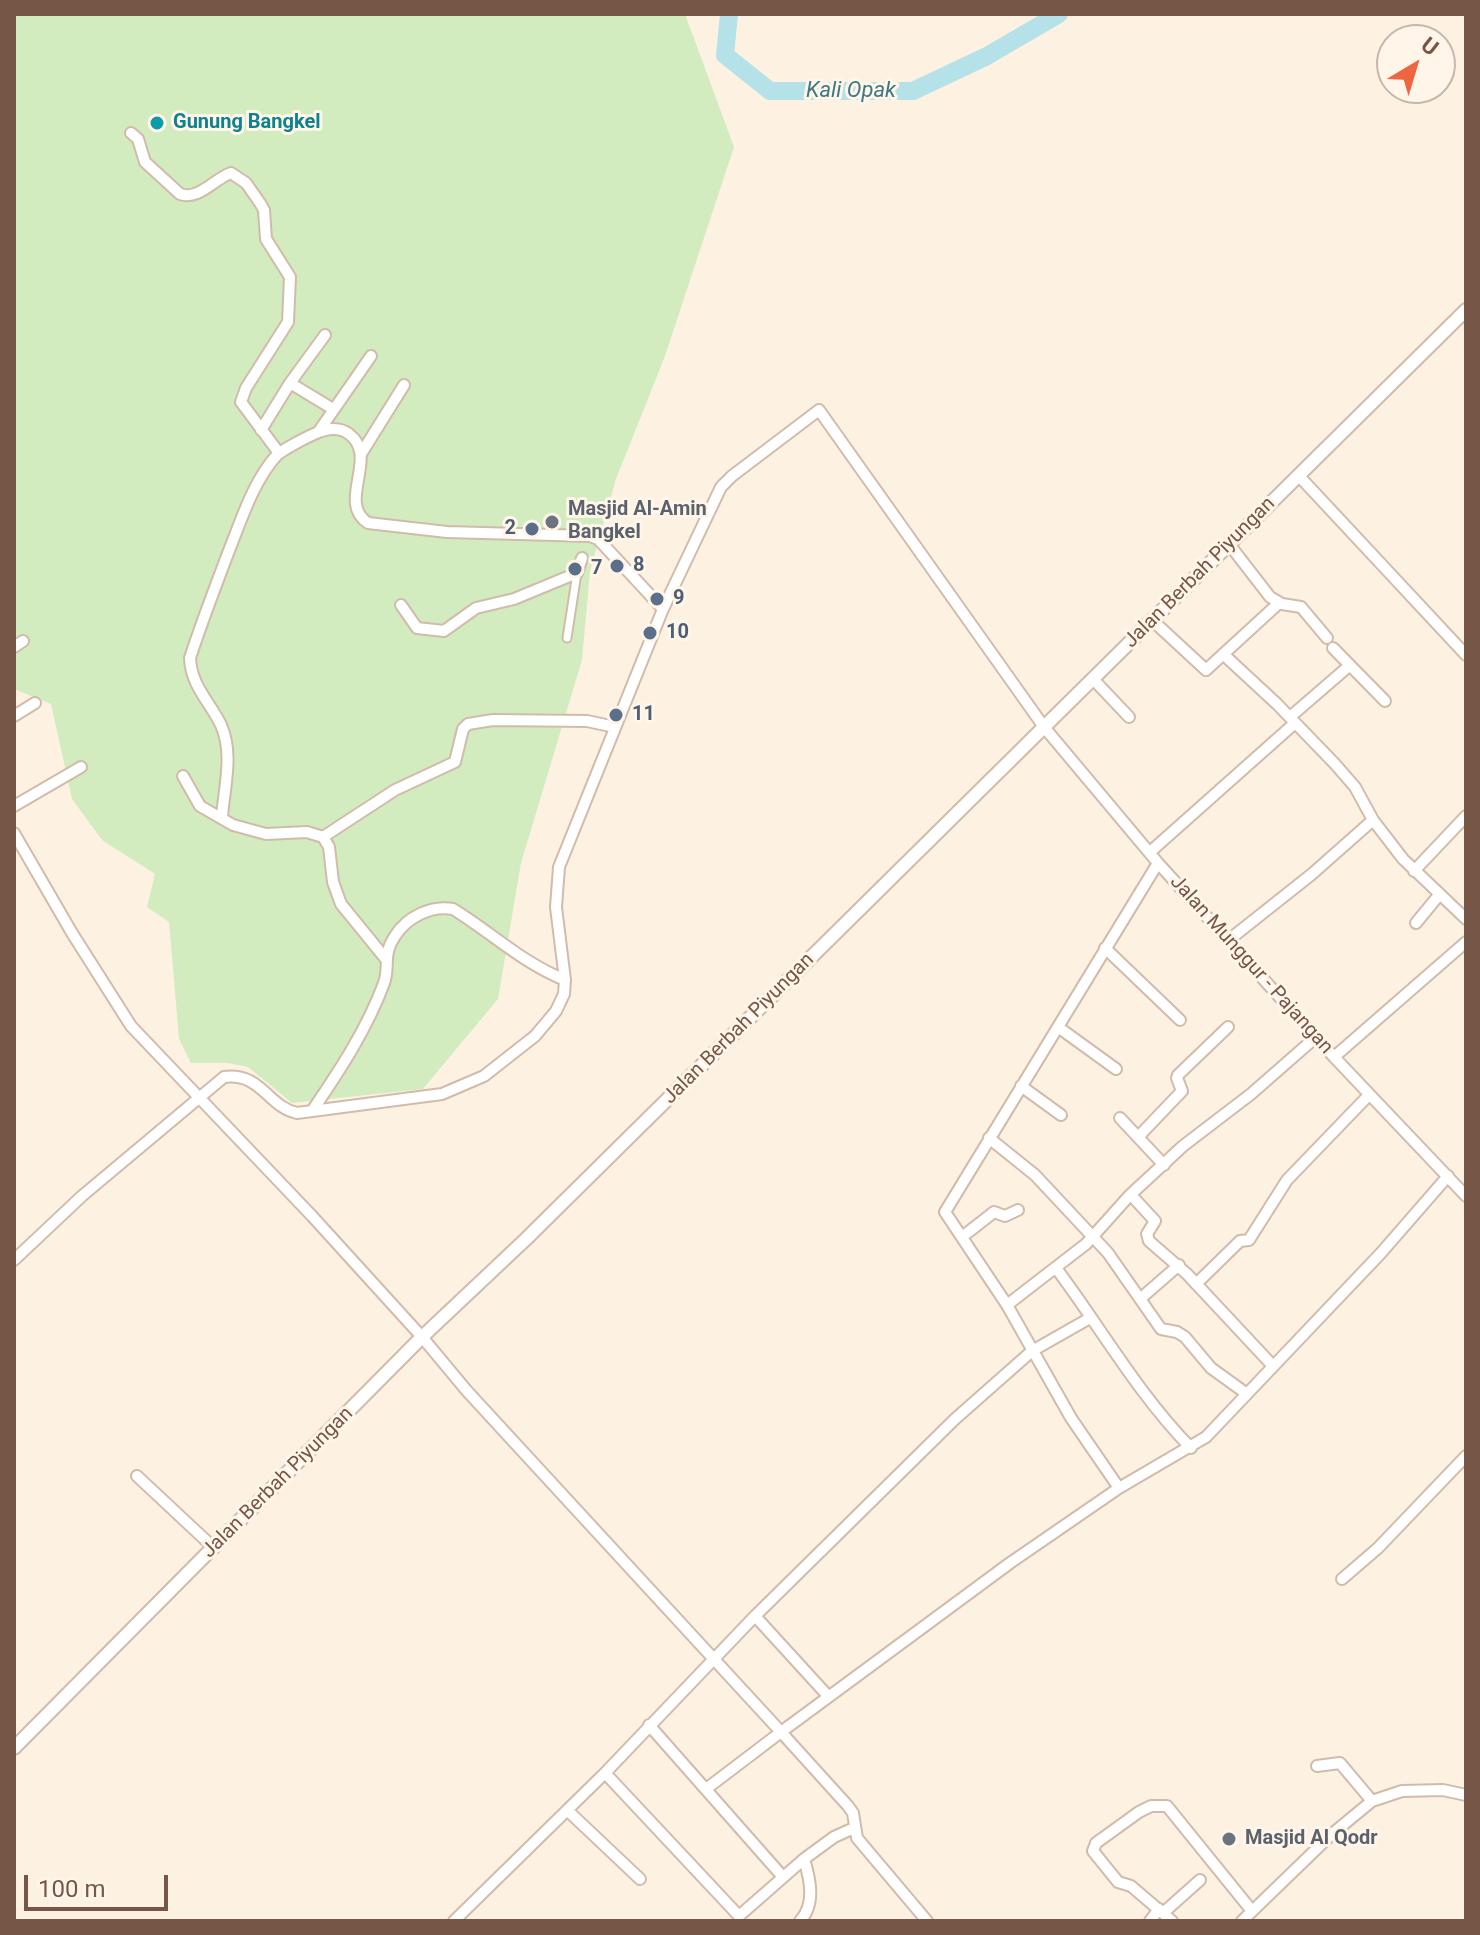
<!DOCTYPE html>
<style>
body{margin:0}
#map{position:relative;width:1480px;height:1935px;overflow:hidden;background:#fdf2e2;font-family:Roboto,sans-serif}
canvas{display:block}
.frame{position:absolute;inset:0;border:16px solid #765747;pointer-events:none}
.north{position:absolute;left:1376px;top:24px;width:80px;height:80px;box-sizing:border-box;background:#fff6e9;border:2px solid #c8b6a8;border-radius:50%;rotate:38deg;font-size:22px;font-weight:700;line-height:32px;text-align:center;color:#765747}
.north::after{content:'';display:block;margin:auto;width:28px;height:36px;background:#ee6540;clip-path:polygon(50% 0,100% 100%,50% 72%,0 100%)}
.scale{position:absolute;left:24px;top:1875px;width:144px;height:36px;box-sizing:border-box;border:4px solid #765747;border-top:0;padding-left:10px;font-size:24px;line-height:28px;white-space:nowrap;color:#765747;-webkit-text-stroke:6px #fff6e9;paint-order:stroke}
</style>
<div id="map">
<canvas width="1480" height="1935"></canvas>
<div class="frame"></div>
<div class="north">U</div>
<div class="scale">100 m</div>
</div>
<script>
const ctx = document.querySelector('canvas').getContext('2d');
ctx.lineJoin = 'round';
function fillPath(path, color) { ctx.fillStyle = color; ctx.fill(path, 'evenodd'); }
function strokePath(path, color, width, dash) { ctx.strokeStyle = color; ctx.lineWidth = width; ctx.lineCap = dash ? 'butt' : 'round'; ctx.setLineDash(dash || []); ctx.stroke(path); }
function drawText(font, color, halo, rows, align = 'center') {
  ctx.font = font + ' Roboto,sans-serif'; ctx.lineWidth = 6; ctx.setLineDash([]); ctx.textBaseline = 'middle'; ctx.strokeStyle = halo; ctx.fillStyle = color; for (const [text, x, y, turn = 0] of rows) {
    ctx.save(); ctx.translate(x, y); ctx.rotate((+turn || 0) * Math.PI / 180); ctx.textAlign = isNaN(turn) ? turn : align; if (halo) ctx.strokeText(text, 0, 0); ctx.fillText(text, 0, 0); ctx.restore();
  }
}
const green = new Path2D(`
 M14,14H685L734,147L665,356L616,479L590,571L582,660L521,863L498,999L423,1089L292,1103L248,1067L228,1063H191L179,1039L169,922L147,907L155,874L102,840L72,799L51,704L14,689Z`);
const river = new Path2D(`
 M729,14L725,55L770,91H913L987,56L1059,14`);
const pedestrian = new Path2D(`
 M567,638L577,573`);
const minor = new Path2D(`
 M131,133L138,139L145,162L180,194C198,201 214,179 231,173L246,183L260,203L264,210L266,239L290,277L288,322L246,388L241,402L279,453
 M290,383L333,409
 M261,430L290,383L325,335
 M319,431L371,356
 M361,454L404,385
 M1299,476L1466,655
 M1229,544L1270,597L1282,604L1301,607L1327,638
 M401,605L417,628L444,631L476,608L514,599L577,573L582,558
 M1152,620L1206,670L1279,603
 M14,647L23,641
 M1333,648L1385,701
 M1223,654L1277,704L1335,764L1355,787L1373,820L1403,859L1466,919
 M1093,679L1129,717
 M14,716L35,703
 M1290,717L1349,666
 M183,776L200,806L233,825L266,834L307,832L323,837L329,847L333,882L341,904L385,958
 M14,806L81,767
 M222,817C224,788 234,754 221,725C210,702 191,686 190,658C202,621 216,585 230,548C242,518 254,480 277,455C284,449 305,438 314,434C325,429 339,426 349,434C380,457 336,502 368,523L447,532L590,536L598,539L663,609
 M14,833L72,933L131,1026L312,1216L422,1337L467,1391L781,1732L1010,1563L1119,1488L1206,1437L1381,1253L1448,1176
 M323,837L395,790L455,762L463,729L468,724L493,720L587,721L615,727
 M1150,852L1295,723
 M1414,871L1466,816
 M1416,923L1439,895
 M1230,939L1312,874L1373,820
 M1105,948L1180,1020
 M1058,1027L1116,1069
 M1334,1057L1466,942
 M1021,1086L1061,1115
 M312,1111C340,1070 367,1029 384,983C390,967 382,955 395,936C407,917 431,905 453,909C492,933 521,962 565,980
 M1120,1118L1164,1165
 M1139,1136L1182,1091L1177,1078L1178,1075L1228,1027
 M989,1138L1035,1175L1108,1253L1161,1329L1177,1332L1185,1337L1211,1368L1247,1394
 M1131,1195L1155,1221L1147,1234L1149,1241L1187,1274L1273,1366
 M962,1237L994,1212L1005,1216L1018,1210
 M14,1260L82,1196L224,1077C261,1072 268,1107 297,1113L442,1094L484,1076L535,1036L556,1011L564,994L565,980L556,907L559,867L663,609L721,487L732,476L819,410L1044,727L1158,863L1334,1057L1466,1196
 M1056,1268C1101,1328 1138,1394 1191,1448
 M1196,1284L1240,1241L1249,1240L1287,1180L1369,1095
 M1140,1299L1179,1265
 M1007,1305L1086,1244L1129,1196L1183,1146L1251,1094L1316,1037
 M137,1476L214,1548
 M1119,1488L1071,1418L1007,1305L945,1212L1158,863
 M1342,1579L1378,1548L1466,1456
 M755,1616L828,1696
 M649,1725L783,1877
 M1317,1766L1340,1763L1372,1801
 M605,1773L739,1916L804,1859L834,1837L854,1828
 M706,1789L781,1732L848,1806L853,1813L857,1838L927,1921
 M567,1810L640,1879
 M1163,1913L1200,1880
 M454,1921L605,1773L755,1616L955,1419L1032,1351L1090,1318
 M800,1921C816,1904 810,1879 804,1859
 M1150,1921L1159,1909
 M1172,1921L1131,1886L1118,1882L1093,1851L1096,1843L1139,1812L1151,1806H1167L1252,1911
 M1242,1921L1332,1834L1372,1801L1402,1791L1443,1790L1466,1795`);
const tertiary = new Path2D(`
 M14,1748L422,1337L526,1239L1466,310`);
const markers = [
 [157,123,8,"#0f9aa8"],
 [552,522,8,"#6b7280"],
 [532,529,8,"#5c6f8a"],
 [617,566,8,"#5c6f8a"],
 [575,569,8,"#5c6f8a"],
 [657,599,8,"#5c6f8a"],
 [650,633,8,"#5c6f8a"],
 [616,715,8,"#5c6f8a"],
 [1229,1839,8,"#6b7280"]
];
const cultureNames = [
 ["Gunung Bangkel",173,123]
];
const worshipNames = [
 ["Masjid Al-Amin",568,510],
 ["Bangkel",568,533],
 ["Masjid Al Qodr",1245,1839]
];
const serviceNames = [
 ["2",516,529,"right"],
 ["8",633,566],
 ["7",591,569],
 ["9",673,599],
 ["10",666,633],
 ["11",632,715]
];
const streetNames = [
 ["Jalan Berbah Piyungan",1200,573,-45],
 ["Jalan Munggur - Pajangan",1251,965,48],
 ["Jalan Berbah Piyungan",739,1029,-45],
 ["Jalan Berbah Piyungan",278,1483,-45]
];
const waterNames = [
 ["Kali Opak",851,91]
];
fillPath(green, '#d2ecbf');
strokePath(river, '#b5e1e8', 18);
strokePath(pedestrian, '#d1bbab', 11);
strokePath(minor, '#d1bbab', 14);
strokePath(tertiary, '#d1bbab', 16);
strokePath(pedestrian, '#fff', 7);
strokePath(minor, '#fff', 10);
strokePath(tertiary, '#fff', 12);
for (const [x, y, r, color] of markers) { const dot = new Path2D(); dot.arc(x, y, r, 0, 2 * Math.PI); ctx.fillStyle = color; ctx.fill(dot); strokePath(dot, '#fff6e9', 3); }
drawText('bold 20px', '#0d838f', '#fff6e9', cultureNames, 'left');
drawText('bold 20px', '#5b616d', '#fff6e9', worshipNames, 'left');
drawText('bold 20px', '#4e5e75', '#fff6e9', serviceNames, 'left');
drawText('20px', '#765747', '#fff6e9', streetNames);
drawText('italic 22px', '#3c7984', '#fff6e9', waterNames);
</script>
